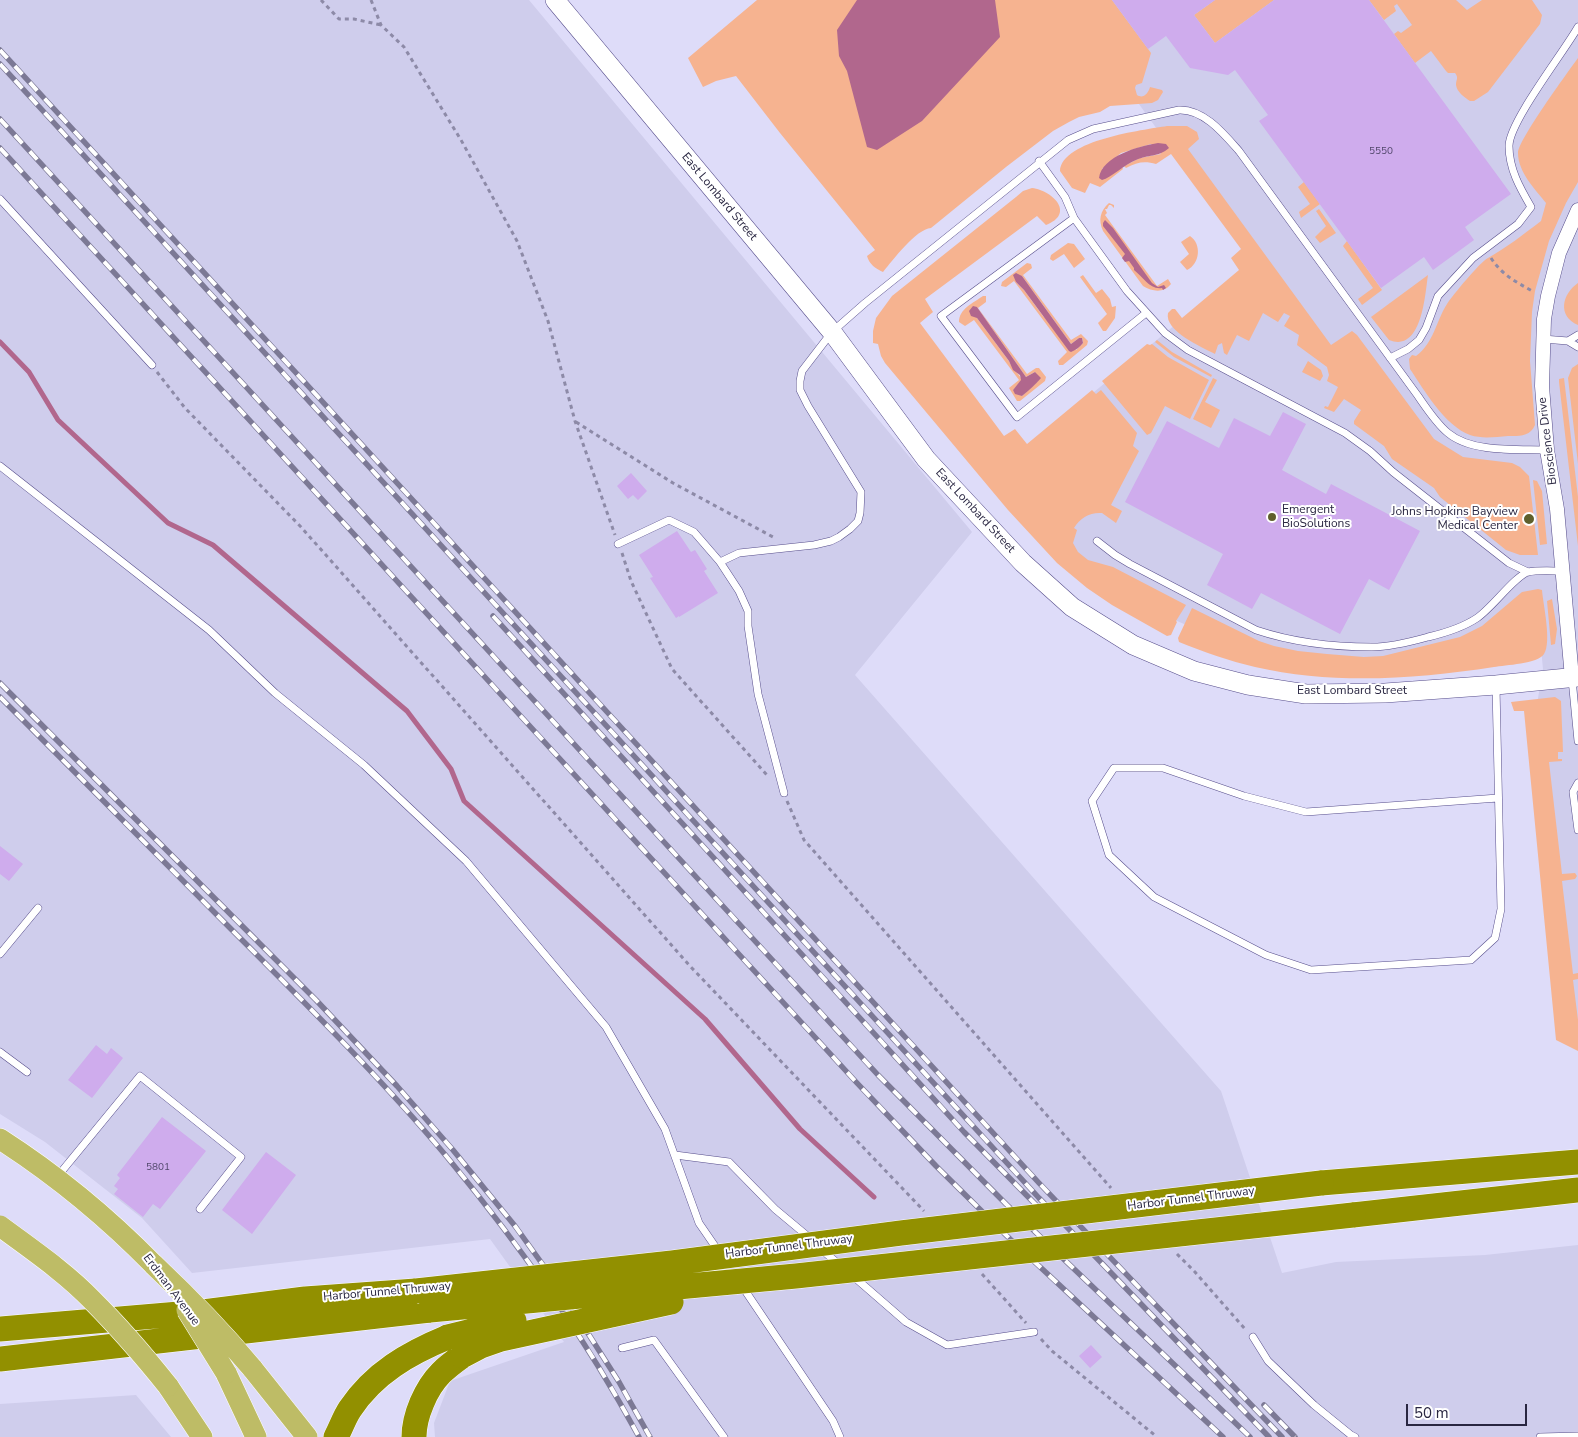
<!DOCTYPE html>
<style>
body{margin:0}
#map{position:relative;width:1578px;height:1437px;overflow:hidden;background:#dedcf9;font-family:"Nunito Sans",sans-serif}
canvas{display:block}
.scale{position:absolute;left:1406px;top:1404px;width:121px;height:22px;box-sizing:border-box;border:2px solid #292641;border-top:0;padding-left:6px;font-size:15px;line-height:18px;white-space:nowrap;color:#292641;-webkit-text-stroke:4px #fff;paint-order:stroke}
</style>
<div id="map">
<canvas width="1578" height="1437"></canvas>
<div class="scale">50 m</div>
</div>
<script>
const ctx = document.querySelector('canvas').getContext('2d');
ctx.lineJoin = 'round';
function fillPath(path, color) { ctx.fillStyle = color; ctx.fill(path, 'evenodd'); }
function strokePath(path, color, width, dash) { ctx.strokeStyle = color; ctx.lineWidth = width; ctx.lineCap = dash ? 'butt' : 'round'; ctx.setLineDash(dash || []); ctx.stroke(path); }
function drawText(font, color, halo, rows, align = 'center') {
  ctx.font = font + ' "Nunito Sans",sans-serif'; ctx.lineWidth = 4; ctx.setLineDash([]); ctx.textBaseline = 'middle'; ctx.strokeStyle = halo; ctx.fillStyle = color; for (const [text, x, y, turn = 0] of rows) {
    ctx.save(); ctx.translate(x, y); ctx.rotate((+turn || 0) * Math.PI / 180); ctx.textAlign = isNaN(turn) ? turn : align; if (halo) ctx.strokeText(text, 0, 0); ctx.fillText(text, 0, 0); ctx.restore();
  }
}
const built = new Path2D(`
 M0,0H529L972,532L855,675L1221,1091L1282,1273L1336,1262L1485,1255L1578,1245V1437H435L434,1423L450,1381L564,1342L490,1239L192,1273L142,1218L45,1142L0,1114Z
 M1064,0H1578V1030L1536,710L1543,669L1539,628L1415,658H1305L1209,635L1159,613L1066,547L1088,397L1252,261Z
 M136,1395L171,1437H0V1404Z`);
const green = new Path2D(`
 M757,0H1112L1151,53L1142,83L1136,85L1135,88L1137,95C1143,99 1148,94 1150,87L1162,90L1163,92L1158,100L1152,103L1110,106L1100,112L1079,117L1069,122L1053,131L1006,167L931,228C916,229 893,260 883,272C876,269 869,264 867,256L875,250L780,133L736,76L716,81L703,87L688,58Z
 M1215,0H1274L1215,43L1194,15Z
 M1369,0H1456L1467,10L1482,0H1532L1542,15L1540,24L1488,92L1474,101H1470C1464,97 1457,92 1456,85C1456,79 1459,78 1455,73H1448L1446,71L1431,51L1415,63L1394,34L1398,31L1401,33L1412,25L1397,4L1394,6L1396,11L1384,20Z
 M1578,58V182L1566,203L1549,241L1535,291L1532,312L1530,361L1535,425C1530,437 1519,436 1508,436C1495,437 1482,439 1470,435C1445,426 1424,390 1410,369L1409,359L1412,355L1416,356C1434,343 1436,321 1447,304C1453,295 1480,262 1488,258C1506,248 1524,234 1541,221L1546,203C1535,189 1518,172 1518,153C1518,140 1568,72 1578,58Z
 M1167,126H1187L1197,132L1199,139L1188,149L1331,345L1352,331L1357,335L1434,439L1463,457L1512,463L1520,467L1529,476L1538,555H1520L1506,550L1440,497L1434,488L1392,459L1384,446L1354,424V421L1361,410L1344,399L1334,412L1324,408L1325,406L1328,407L1338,387L1327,381L1329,375L1327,367L1297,345L1299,335L1284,326L1290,316L1284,313L1278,322L1263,313L1249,341L1237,335L1227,355L1224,353L1222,343L1218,345L1215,354C1202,347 1164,331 1168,313L1172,309H1175L1182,318L1239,270L1231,258L1241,249L1171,154L1156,164C1145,161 1137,162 1126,168L1124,166L1140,158L1161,154L1151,144L1121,153L1102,169L1116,171L1122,167L1123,169L1100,187L1090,183L1085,193L1072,188L1060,171C1062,140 1143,130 1167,126Z
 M1304,182L1320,204L1301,218L1299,212L1310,204L1298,187Z
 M1032,188C1054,191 1075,214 1046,225L1037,216L925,299L933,312L920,323L1004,436L1015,429L1027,444L1092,390L1096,394L1101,390L1137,433L1133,446L1139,451L1111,505L1122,511L1116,523L1102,513C1090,512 1080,518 1074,528L1077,530L1073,543L1078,552L1088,560L1113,567L1186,605L1176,621L1177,622L1171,635L1167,636L1112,605L1087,588L1057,563L1008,510L885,363L881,356L878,344L873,343V331L876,318L892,296L1016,197L1023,191Z
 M1109,203L1114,205V208L1111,205H1109L1107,209H1105L1107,213L1105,215L1157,286L1168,279L1171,284C1164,293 1153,292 1143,286L1103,231C1098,220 1100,211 1109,203Z
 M1319,209L1336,233L1320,243L1315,237L1326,226L1316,211Z
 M1190,236C1202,244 1200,264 1187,270L1180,262L1189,254L1181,242Z
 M1347,241L1382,290L1362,305L1358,299L1373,288L1343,246Z
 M1068,243L1074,244L1085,259L1074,268L1064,254L1053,261L1050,259L1051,255Z
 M1027,263L1031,264L1032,268L1023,275L1071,340L1081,334L1088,341L1087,345L1063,365H1059L1058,361L1067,352L1014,281L1006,287L1001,286L1002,282ZM1022,276L1071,344L1079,338H1082L1083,343L1076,350L1043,316L1024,290L1016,282Z
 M1083,275L1096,293L1102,289L1110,299L1112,307L1116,306L1115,318L1106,331H1103L1098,323L1107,314L1080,277Z
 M1428,275C1425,295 1422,353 1389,340L1371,317Z
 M1578,283V325C1557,316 1562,294 1578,283Z
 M983,296H986V302L978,308L1027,374L1036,368H1039L1046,377L1045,381L1020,401H1017L1009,388L1019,380L974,320L965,326L959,322C959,309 973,303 983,296ZM977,307L1026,377L1035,372L1038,381L1022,396L1013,390L1022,380C1019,373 1012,369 1009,361L977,318Z
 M1157,340L1172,352L1212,375L1211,377L1174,357L1155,342Z
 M1147,344L1150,345L1152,344L1168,357L1209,380L1190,419L1165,406L1151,433L1147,435L1102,381Z
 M1308,361L1321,370L1323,376L1320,381L1302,372Z
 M1578,364V464L1568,378L1572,368Z
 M1213,378L1217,380L1205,402L1220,410L1211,428L1193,419Z
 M1564,378L1578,497V546L1559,382V379Z
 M1533,480L1537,481L1542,491L1547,544L1540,545Z
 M1538,589L1542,590C1543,604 1552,642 1544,654C1538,664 1505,665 1494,667C1415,679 1334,685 1255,667C1229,661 1204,652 1179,642L1178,638L1192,608L1259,641L1274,646L1298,651L1327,654L1364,657L1383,656L1460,637L1482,626L1522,592Z
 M1552,599L1557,629L1555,644L1551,645L1547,601Z
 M1555,697L1561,701L1563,752H1558V759H1562V761L1549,762L1562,874L1575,873L1577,876L1575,879L1562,881L1573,974L1578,973V979L1573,980L1578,1020V1051L1556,1040L1524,711H1514L1511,702Z`);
const water = new Path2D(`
 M857,0H995L1000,37L922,121L877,150L867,147L847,71L839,56L837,30Z
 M1158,143L1166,144L1169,148C1157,158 1149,154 1136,160C1125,164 1111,178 1102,180L1099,178C1102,156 1139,146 1158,143Z
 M1105,220L1113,228L1152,283L1158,287L1164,285L1166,288L1163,290L1162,288C1150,290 1143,277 1134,270V268L1129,261L1125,262L1122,258L1125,254L1103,226V223Z
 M1016,273L1022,276L1071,344L1079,338H1082L1083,343C1080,347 1076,350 1071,352L1069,351L1024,290L1016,282L1013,275Z
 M973,306L977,307L1026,377L1035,372L1041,378C1035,385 1029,390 1022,396L1015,394L1013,390L1021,380L1020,375L1013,370L1009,361L977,318L971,316L969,311Z`);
const stream = new Path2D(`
 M0,342L29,372L58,420L168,523L213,545L407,711L451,769L464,801L705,1019L800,1129L874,1197`);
const building = new Path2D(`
 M1112,0H1215L1194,15L1215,43L1274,0H1369L1511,194L1465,227L1474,240L1433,270L1424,257L1381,288L1259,121L1268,115L1235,70L1228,75L1190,68L1166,36L1148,49Z
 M1283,412L1306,424L1282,470L1326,494L1331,484L1420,531L1389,590L1369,579L1340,634L1261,593L1252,609L1207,585L1223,554L1125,502L1167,421L1219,448L1234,418L1270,436Z
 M631,473L647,491L638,500L633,495L628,499L617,486Z
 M677,531L691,552L695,550L707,569L704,571L718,593L679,617V616L676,618L650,578L653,577L639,555Z
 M0,846L23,864L9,881L0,874Z
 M96,1045L107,1054L111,1048L123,1058L92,1098L68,1080Z
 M162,1117L206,1151L160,1209L153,1204L143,1217L114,1194L118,1189L114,1186L120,1178L117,1175Z
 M266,1152L296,1175L252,1234L222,1210Z
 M1091,1345L1102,1357L1090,1368L1079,1356Z`);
const path = new Path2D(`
 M321,0L339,19H354L381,25
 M371,0L381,25L404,47L461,140L517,241L548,321L575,421L615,535
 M1491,258C1502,275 1516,282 1534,292
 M157,372L185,408L301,527L689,965L924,1211
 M576,422L673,483L773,537
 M622,553L631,581L672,669L767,775
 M787,801L804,840L1111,1188
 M1177,1254L1195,1272L1245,1329
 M982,1274L1026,1323
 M1041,1339L1052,1351L1157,1437`);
const service = new Path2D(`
 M1039,161L1065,197L1074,218L1127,291L1165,333L1188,350L1345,433L1370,451L1393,472L1509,563L1528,572
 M0,199L152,365
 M1074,218L941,316L1017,417L1146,313
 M1543,339L1568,341L1578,347
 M1568,341L1578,335
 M1390,358L1408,349L1419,340L1426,328L1438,296L1473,258L1518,224L1531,207C1520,188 1509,169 1509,146C1509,122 1564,52 1578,27
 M0,466L209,630L275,693L364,765L466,861L606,1027L665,1129L699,1223L719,1252
 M1097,541L1115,555L1130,564L1256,630C1292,642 1334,647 1372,647C1391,647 1410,642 1428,637C1445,633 1462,628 1477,618C1492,608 1515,576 1528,572C1537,570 1553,571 1562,571
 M618,544L669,520L694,532L720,562L739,553L814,545L831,541L839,537L850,529L858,521L860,513L861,492L808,406L800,390V381L802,371L832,332L865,303L1068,140L1093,129L1179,110C1204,109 1224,134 1239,151L1418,396C1427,409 1436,423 1448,433C1472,453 1517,449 1547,450
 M720,562L739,591L748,611V626L758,694L784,793
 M1572,679L1578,741
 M1496,687L1501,909L1495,938L1471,960L1311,970L1266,955L1154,897L1109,855L1092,801L1114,768H1163L1244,796L1306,812L1498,798
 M1578,783L1573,792L1578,830
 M0,954L38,908
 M0,1052L27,1072
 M675,1155L729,1162L775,1209L811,1239
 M57,1177L140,1076L241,1157L200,1209
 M822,1250L841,1266
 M853,1276L906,1322L947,1345L1034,1332
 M742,1286L833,1421L840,1437
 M1253,1337L1268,1361L1314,1405L1351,1435L1355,1437
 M622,1348L654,1340L724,1437
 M1540,1437L1578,1436`);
const minor = new Path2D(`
 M1572,678L1557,509L1547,450L1542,386L1544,319L1548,296L1559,253L1578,210`);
const secondary = new Path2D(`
 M555,0L832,332L926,459L1023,563L1072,607L1133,645L1194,671L1248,685L1306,694L1385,693L1496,685L1578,677`);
const primary = new Path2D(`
 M0,1139C56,1175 107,1217 154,1265
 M252,1368L307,1437
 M226,1373L256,1437
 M168,1386L202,1437`);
const motorway = new Path2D(`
 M1321,1183L1578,1162
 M1353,1215L1578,1190
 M0,1329L203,1312L305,1299L416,1291
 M0,1359L430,1310
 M336,1437C341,1428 344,1418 350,1409C374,1373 409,1353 448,1337
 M414,1437C414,1416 426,1388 441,1373C447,1367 455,1361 462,1356`);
const rail = new Path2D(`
 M0,50L1039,1183L1282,1437
 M0,64L1039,1198L1269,1437
 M0,119L878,1075L1006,1204L1250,1437
 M0,148L857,1083L936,1166L1010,1239L1223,1437
 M493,616L964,1132L1047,1216
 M0,683L316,1000L397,1086L453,1150L515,1226L556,1283L619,1382L650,1437
 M0,697C77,774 153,851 230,928C304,1002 379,1076 447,1157C519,1244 585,1337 639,1437
 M1264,1405L1295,1437`);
const primaryBridge = new Path2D(`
 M0,1226C31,1249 65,1272 92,1300C119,1327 144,1356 168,1386
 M154,1265C189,1298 221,1331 252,1368
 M187,1310L226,1373`);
const motorwayBridge = new Path2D(`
 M416,1291L672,1263L901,1233L1321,1183
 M430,1310L796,1276L1353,1215
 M448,1337L514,1321
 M462,1356L481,1346L501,1339L671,1302`);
const markers = [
 [1272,517,5,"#5f5f2c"],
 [1529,519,6,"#5f5f2c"]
];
const numberNames = [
 ["5550",1381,152],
 ["5801",158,1168]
];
const streetNames = [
 ["East Lombard Street",719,197,50],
 ["Bioscience Drive",1548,441,-97],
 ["East Lombard Street",975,511,47],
 ["East Lombard Street",1352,691],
 ["Harbor Tunnel Thruway",1191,1199,-7],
 ["Harbor Tunnel Thruway",789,1247,-7],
 ["Erdman Avenue",171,1290,53],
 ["Harbor Tunnel Thruway",387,1292,-5]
];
const poiNames = [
 ["Emergent",1282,510],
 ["BioSolutions",1282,524],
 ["Johns Hopkins Bayview",1518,512,"right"],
 ["Medical Center",1518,526,"right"]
];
fillPath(built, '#cfcdec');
fillPath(green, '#f6b390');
fillPath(water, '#b1678d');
strokePath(stream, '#b1678d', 5);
fillPath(building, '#cfaced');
strokePath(service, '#564d8b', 8);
strokePath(minor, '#564d8b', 15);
strokePath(secondary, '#564d8b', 20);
strokePath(primary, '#fff', 22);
strokePath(motorway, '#fff', 26);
strokePath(path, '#8d8aa7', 3, [4, 4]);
strokePath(service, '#fff', 7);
strokePath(minor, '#fff', 14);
strokePath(secondary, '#fff', 19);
strokePath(primary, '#bebc66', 21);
strokePath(motorway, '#929000', 25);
strokePath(rail, '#7c7995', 5.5);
strokePath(rail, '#fff', 4, [11]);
strokePath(primaryBridge, '#fff', 22, []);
strokePath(motorwayBridge, '#fff', 26, []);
strokePath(primaryBridge, '#bebc66', 21);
strokePath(motorwayBridge, '#929000', 25);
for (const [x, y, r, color] of markers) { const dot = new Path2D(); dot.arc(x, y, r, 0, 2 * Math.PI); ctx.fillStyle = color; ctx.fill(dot); strokePath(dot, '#fff', 2); }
drawText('10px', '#52486c', null, numberNames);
drawText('12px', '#292641', '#fff', streetNames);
drawText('12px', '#292641', '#fff', poiNames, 'left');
</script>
